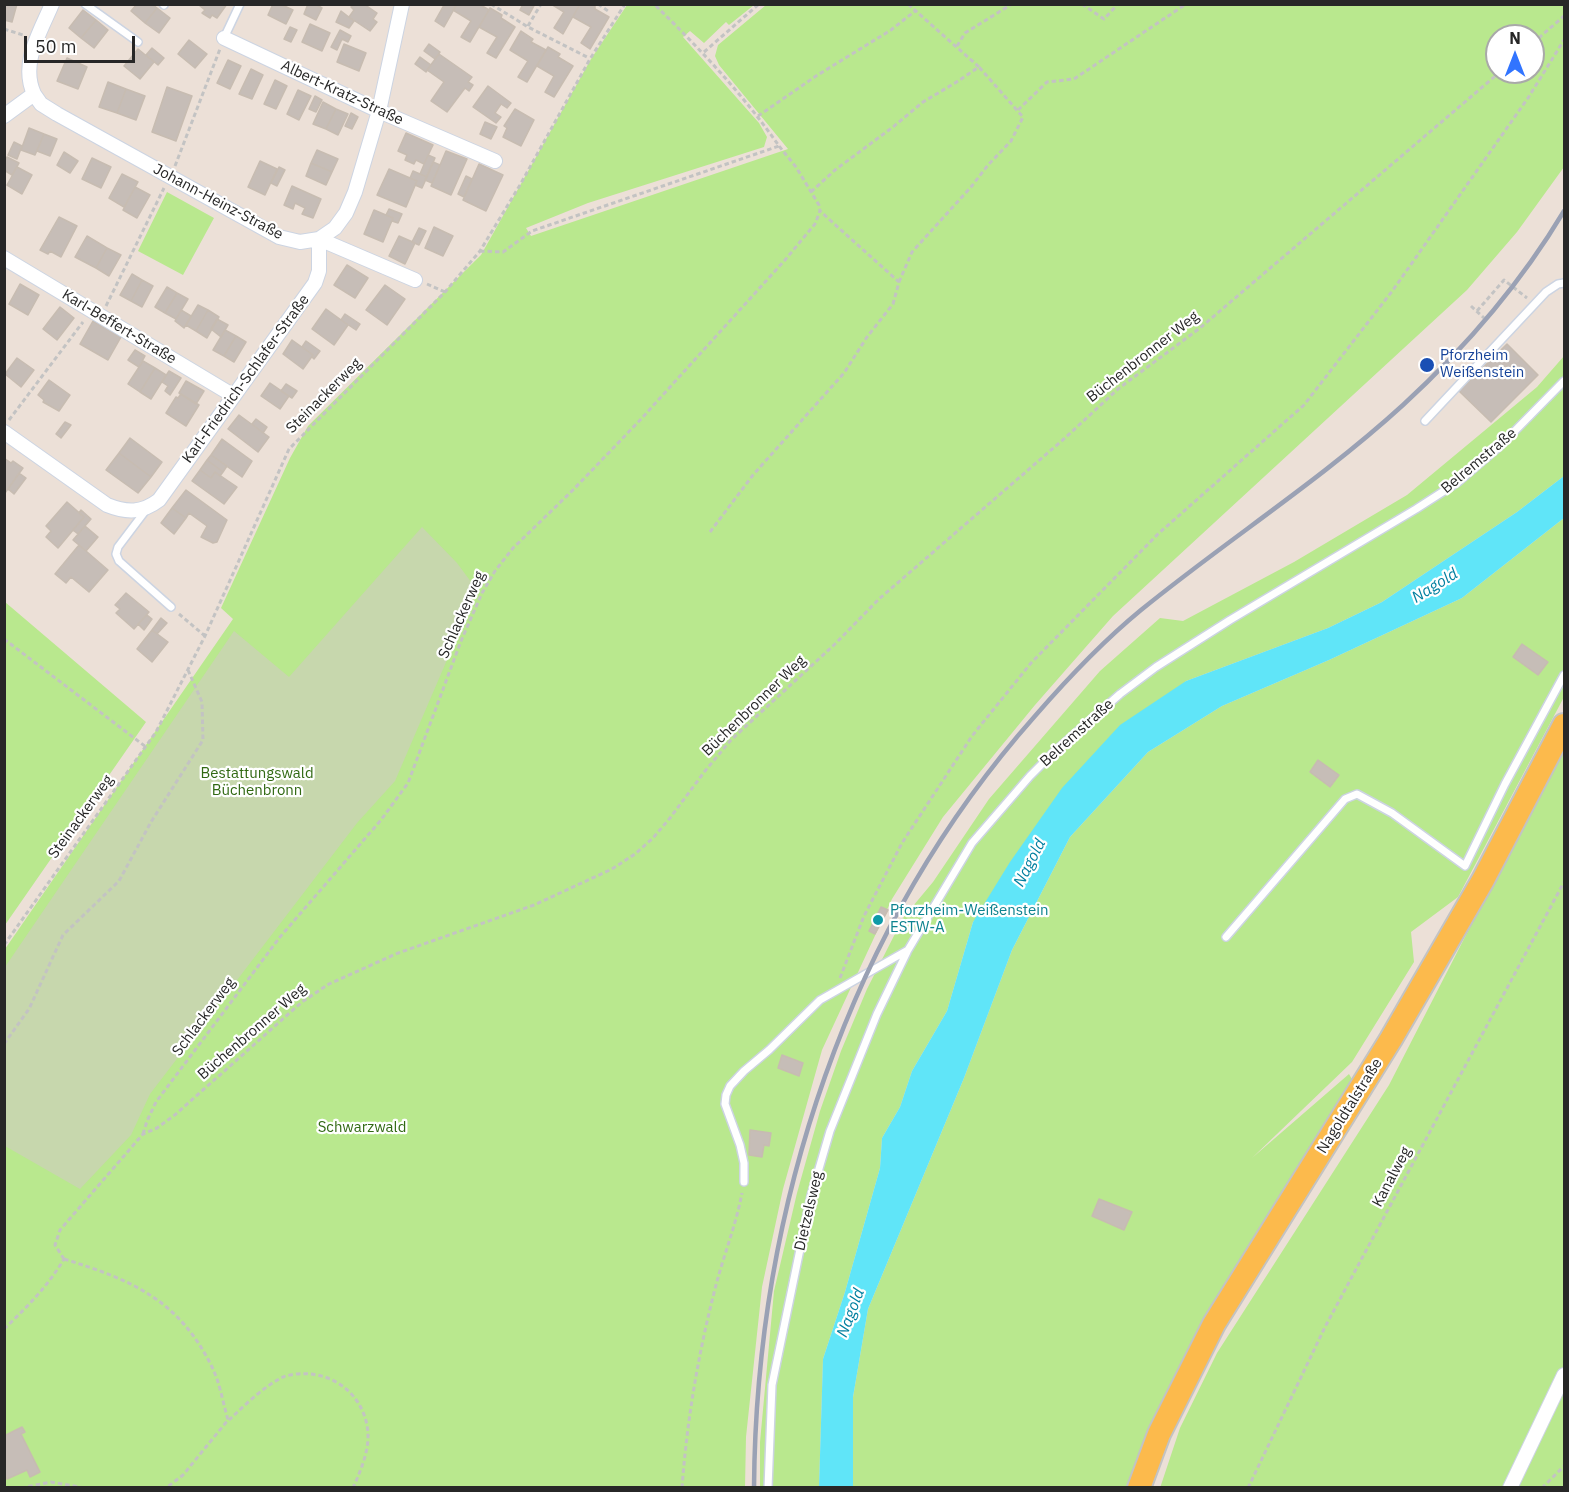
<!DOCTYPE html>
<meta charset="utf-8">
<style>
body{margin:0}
#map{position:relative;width:1569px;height:1492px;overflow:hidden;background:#ece0d7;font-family:"IBM Plex Sans",sans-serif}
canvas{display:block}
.frame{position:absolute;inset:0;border:6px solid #272727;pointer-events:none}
.north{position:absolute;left:1485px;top:24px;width:60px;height:60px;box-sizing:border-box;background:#fff;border:2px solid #a9a9a9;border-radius:50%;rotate:0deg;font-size:16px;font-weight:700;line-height:24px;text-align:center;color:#272727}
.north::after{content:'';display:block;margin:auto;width:21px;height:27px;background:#3174ff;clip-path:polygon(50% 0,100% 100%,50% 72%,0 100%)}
.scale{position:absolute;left:24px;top:36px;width:111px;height:27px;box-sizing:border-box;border:3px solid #272727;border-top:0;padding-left:8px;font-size:18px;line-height:21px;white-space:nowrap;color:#272727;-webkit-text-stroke:4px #fff;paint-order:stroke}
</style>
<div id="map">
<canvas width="1569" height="1492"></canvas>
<div class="frame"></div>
<div class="north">N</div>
<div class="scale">50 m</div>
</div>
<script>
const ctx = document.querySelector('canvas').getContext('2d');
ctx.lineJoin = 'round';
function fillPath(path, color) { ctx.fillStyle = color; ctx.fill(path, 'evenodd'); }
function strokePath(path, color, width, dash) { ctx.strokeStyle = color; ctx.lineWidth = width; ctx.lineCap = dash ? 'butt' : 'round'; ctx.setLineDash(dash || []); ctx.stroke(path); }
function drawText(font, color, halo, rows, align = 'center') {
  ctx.font = font + ' "IBM Plex Sans",sans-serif'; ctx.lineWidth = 4.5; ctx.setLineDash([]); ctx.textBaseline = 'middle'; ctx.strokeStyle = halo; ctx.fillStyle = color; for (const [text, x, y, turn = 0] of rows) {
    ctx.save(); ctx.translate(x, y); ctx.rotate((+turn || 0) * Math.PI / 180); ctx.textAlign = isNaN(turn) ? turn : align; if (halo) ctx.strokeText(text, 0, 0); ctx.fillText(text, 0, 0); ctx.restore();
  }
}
const green = new Path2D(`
 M627,5H754L729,25L726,22L704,43L690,31L683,37L759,123L767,137L764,147L588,203L526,228L531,236L788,149L719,65L715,56L718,45L766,5H1564V167L1517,232L1467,290L1113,616L1035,705L943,817L892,899L822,1050L783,1189L762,1287L746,1437L745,1487L5,1488V949L233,619L221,608L290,458L308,426L481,255L591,59ZM1497,36H1533V72H1497Z
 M167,192L214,218L183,275L138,251Z
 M1564,356V476L1517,512L1382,602L1328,628L1186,681L973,922L947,1011L912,1071L900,1107L882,1138L880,1168L845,1292L823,1359L819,1487L760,1488V1442L774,1291L797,1193L820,1111L841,1051L867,989L903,918L933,882L989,799L1100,671L1160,618L1183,621L1294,562L1407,495L1537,387Z
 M1564,518V697L1458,897L1411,932L1414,962L1352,1062L1252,1158L1349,1074L1353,1081L1303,1158L1182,1361L1155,1418L1131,1487H853V1397L868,1309L964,1078L1012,950L1070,837L1148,752L1222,706L1329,660L1462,598Z
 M5,602L146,722L5,925Z
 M1564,744V1487L1160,1488L1180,1428L1217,1353L1389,1085Z`);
const cemetery = new Path2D(`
 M422,527L457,563L477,590L395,781L357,823L150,1094L131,1135L80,1189L5,1146V967L234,631L289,677Z`);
const water = new Path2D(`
 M1564,476V518L1462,598L1329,660L1222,706L1148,752L1070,837L1012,950L964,1078L868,1309L853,1397V1487H819L823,1359L845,1292L880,1168L882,1138L900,1107L912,1071L947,1011L973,922L1010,862L1062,788L1120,725L1186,681L1328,628L1382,602L1517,512Z`);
const building = new Path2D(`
 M4,4H17L12,22L4,20Z
 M137,4H152L157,8L145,23L131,11Z
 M201,4H227L217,18L212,15L210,18L202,13L205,10L200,6Z
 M273,4H280L293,10L286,24L268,15Z
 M308,4H315L322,8L316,20L304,14Z
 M353,4H364L377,13L373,19L377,22L370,31L349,17L354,10L351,7Z
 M443,4H457L444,27L435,21L444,5Z
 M457,4H479L489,10L470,42L461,37L471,21L453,10Z
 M523,4H535L529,15L520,10Z
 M551,4H580L563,34L554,28L564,12Z
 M580,4H595V9L609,17L590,49L581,43L591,27L573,17Z
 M157,8L170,18L159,33L145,23Z
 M490,8L502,15L501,18L515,27L496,58L487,53L497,37L479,27Z
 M83,10L96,20L81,38L69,28Z
 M341,11L354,21L349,28L336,22Z
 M96,20L108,30L94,48L81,38Z
 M310,24L330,33L322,51L302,42Z
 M290,27L297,30L291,42L284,39Z
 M340,30L351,36L348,42L342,39L337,50L331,47Z
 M521,31L533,39L531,42L546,50L527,82L518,77L528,61L510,50Z
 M189,40L207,54L195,68L178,54Z
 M344,44L366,53L359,71L337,62Z
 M429,44L440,52L435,59L424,51Z
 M548,47L560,54L558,57L573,66L554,97L545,92L554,76L537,66Z
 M152,48L164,58L158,65L146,55Z
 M138,49L154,62L140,79L124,66Z
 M439,54L472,77L468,82L473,85L469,91L465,88L447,112L431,101L444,82L427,70Z
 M420,57L431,65L426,72L415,64Z
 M67,58L87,67L78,89L57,81Z
 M228,60L241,66L230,89L217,83Z
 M251,69L263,75L252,99L239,94Z
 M275,80L287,86L276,109L264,104Z
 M108,82L126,89L117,113L99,107Z
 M488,86L511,103L507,108L501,104L495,113L501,117L496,123L473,107Z
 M167,87L192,96L176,141L152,132Z
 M126,89L145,96L136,120L117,113Z
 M298,90L311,96L299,120L287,114Z
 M315,96L322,100L316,112L309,109Z
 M323,102L336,109L326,129L313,124Z
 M336,109L348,114L338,135L326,129Z
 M515,109L534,120L521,146L503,137L507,128L504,126Z
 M351,113L358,117L352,129L345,126Z
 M485,122L497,127L491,139L480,134Z
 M29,128L44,134L35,155L21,150Z
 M406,133L433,145L424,164L416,160L414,164L405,160L407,155L398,151Z
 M44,134L57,139L50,156L37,151Z
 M14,142L22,146L17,159L8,155Z
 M317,150L338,159L332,172L311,163Z
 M446,151L467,159L451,195L431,186Z
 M64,152L78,161L70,173L57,165Z
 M428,155L435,158L427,177L420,174Z
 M7,157L19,163L12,175L4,170V162Z
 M92,158L111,167L101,188L82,179Z
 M260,161L277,169L265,195L248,187Z
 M433,162L440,165L432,183L425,180Z
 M311,163L332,172L326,185L306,176Z
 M479,164L503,175L486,211L463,200Z
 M17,167L32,175L22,194L7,185Z
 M279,167L285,170L277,186L271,183Z
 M389,169L417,181L406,207L377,195Z
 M413,171L427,177L422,188L415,185L417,181L410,178Z
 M122,174L138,182L124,207L109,198Z
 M466,176L472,179L464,197L458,194Z
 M292,186L321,199L313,218L302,214L305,208L295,203L293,209L284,205Z
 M135,187L150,195L137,218L123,210Z
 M389,209L402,214L398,223L392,221L393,218L386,215Z
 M374,210L393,218L383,242L364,234Z
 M59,217L77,226L61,257L50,251L48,254L40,250Z
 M434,227L453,236L443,256L425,248Z
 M419,228L426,231L419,245L412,242Z
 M87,236L107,248L96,268L75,257Z
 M399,236L415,243L405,264L389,256Z
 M107,248L121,255L109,276L96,268Z
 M347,265L368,278L355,298L334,285Z
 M132,274L142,280L131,301L120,295Z
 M142,280L153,286L142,307L131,301Z
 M20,284L39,295L28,315L9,304Z
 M385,285L405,299L387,325L366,310Z
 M167,287L177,293L165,313L155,307Z
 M177,293L188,299L176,319L165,313Z
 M198,305L208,310L196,331L186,325Z
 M60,307L74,318L57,340L43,329Z
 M326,309L348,325L334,345L312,329Z
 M181,310L191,316L184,328L175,321Z
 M208,310L219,317L207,338L196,331Z
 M345,314L360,324L356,330L341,320Z
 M217,319L228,325L221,337L211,329Z
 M93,321L121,337L108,360L80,344Z
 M225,330L236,336L224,356L213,350Z
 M236,336L246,342L234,362L224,356Z
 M292,340L313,355L303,369L283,354Z
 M306,341L320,351L314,359L312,357L313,355L302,347Z
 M1507,344L1538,375L1491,422L1459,391Z
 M135,350L145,356L139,367L128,360Z
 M17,358L34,370L21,387L5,374Z
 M143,361L155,368L140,392L128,384Z
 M155,368L166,375L151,399L140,392Z
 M169,371L181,378L170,395L165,391L168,386L162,382Z
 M49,380L70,395L59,411L43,402L44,400L38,395Z
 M186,381L204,391L196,404L179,393Z
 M270,383L289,396L280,409L261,396Z
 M286,384L297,391L292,398L281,391Z
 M181,394L199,405L186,426L166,413L176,397L178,398Z
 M239,415L269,437L258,452L228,429Z
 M256,419L267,427L263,433L252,424Z
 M65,422L71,425L61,438L56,434Z
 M130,438L162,462L151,477L119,453Z
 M222,439L252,461L242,477L211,455Z
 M119,453L151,477L138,493L106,470Z
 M211,455L227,466L223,472L207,460Z
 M4,458L11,463L13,461L23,468L5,493Z
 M207,460L223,472L220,476L215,472L211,478L200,470Z
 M200,470L211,478L215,472L237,487L224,504L192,481Z
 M19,473L26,478L14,494L8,489Z
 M186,490L227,520L217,542L213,543L201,537L207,526L189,513L186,518L172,508Z
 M67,502L84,517L58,548L46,537L51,531L46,526Z
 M172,508L186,518L174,534L161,523Z
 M81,510L91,519L78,534L73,530L84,517L79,513Z
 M85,526L98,537L86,551L73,540Z
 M79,545L108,570L89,592L71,577L66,583L55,574Z
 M126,593L149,612L134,629L116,613L120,609L115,605Z
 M147,615L152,619L144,630L138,624Z
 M161,618L167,623L157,634L152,630Z
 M152,630L168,642L152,662L137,649Z
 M1522,644L1548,662L1538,675L1513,657Z
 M1318,760L1339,775L1330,787L1310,772Z
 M881,907L888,910L875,934L869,931Z
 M782,1055L803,1063L799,1076L778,1068Z
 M750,1130L771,1133L769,1146L764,1145L762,1157L749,1155Z
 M1099,1199L1132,1212L1124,1230L1092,1216Z
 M22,1427L25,1432L21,1434L40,1472L30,1477L27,1470L7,1479L4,1474V1436Z`);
const path = new Path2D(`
 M491,4L528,27L589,58
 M598,4L608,11
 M1082,4L1104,19L1118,4
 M528,26L541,4
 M4,29L23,35
 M1533,43L1564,16
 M957,46L965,33L1012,4
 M704,52L759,4
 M1018,110L1047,82L1074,79L1186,4
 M758,116L816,76L891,30L915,11
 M175,166L220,49
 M811,192L835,170L893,127L923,102L955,83L979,67L908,4
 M480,251L503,252L532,231L779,146C742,93 700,49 654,4
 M899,282L912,252L971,187L988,165L1011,141L1023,117L979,67
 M427,284L445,292
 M106,306L164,188
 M1471,306L1484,318
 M1477,311L1504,280L1527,298
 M9,420L83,322
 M710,532L753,475L844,373L867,337L893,304L899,282L820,211
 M179,614L205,636
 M4,639L146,747
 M4,945L156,732L205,636L289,449L445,292L480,251L520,185L590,59L625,4
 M840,978L864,916L902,843L972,736L1031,663L1158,534L1304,405L1393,290L1528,98L1564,40
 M4,1044L29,1009L63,935L119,881L151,822L203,740L202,702L188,670
 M143,1134L147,1121L156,1102L280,937L381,820L408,783L461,641L482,593L495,571L513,548L573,490L642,418L785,260L815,224L820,211L819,205L796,167L779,146
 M64,1259L55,1245L60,1230L143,1134L157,1128L176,1114L302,1002L329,984L398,953L534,905L612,869L635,854L653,838L670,818L705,771L731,740L835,644L879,599L1065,438L1118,389L1200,328L1500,72
 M64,1259C132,1280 179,1300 212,1367C220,1383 223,1403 228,1420L183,1475L166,1488
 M4,1329C27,1307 48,1286 64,1259
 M229,1420C245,1405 263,1387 283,1377C291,1374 301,1373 310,1374C344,1377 369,1405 368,1439C367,1456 360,1472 353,1488
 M21,1488L51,1482L85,1488
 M682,1488C687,1420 698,1355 715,1289C723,1257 736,1225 742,1193
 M1248,1488L1325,1327L1564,882
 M1542,1488L1564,1466`);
const service = new Path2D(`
 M85,4L138,42
 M163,4L164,5
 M224,38L240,4
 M1425,421L1546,292L1558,284L1564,283
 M146,510L118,547L116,554L119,561L171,607
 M1226,937L1345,799L1357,794L1392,813L1465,866L1505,784L1564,675
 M744,1182V1163L740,1145L725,1104L726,1095L730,1086L744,1071L769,1050L820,1000L908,950L972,843L1030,776L1053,753L1120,694L1156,667L1230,620L1416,509L1458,482L1500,446L1564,381
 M768,1488L772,1385L811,1196L830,1131L877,1014L907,952`);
const minor = new Path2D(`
 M224,38L379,111L495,161
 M34,94L41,104L57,114L279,237L300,242L319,239L415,280
 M4,116L34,94C20,63 40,33 52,4
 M4,258L234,396
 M4,432L107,505C127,513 142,513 159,500L315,283L319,271V239L335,228L346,213L355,192L379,111L402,4
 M1510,1488L1564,1375`);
const primary = new Path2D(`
 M1139,1488L1159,1434L1214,1324L1391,1039L1483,880L1564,725`);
const rail = new Path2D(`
 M754,1488C756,1208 848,927 1035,716C1068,678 1102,642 1141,610C1227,540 1321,480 1403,405C1465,348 1521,283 1564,211`);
const markers = [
 [1427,365,8,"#1a4fb4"],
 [878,920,6,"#0f9aa8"]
];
const streetNames = [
 ["Albert-Kratz-Straße",342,93,25],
 ["Johann-Heinz-Straße",218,202,28],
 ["Karl-Beffert-Straße",119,327,31],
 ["Büchenbronner Weg",1143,357,-38],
 ["Karl-Friedrich-Schlafer-Straße",246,379,-54],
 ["Steinackerweg",324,396,-45],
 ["Belremstraße",1479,461,-40],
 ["Schlackerweg",462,615,-66],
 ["Büchenbronner Weg",754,706,-44],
 ["Belremstraße",1077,733,-42],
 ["Steinackerweg",81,817,-54],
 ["Schlackerweg",204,1017,-53],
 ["Büchenbronner Weg",252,1032,-41],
 ["Nagoldtalstraße",1350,1106,-58],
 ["Kanalweg",1392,1177,-62],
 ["Dietzelsweg",809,1211,-77]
];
const transitNames = [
 ["Pforzheim",1440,356],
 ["Weißenstein",1440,373]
];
const parkNames = [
 ["Bestattungswald",257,774],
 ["Büchenbronn",257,791],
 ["Schwarzwald",362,1128]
];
const cultureNames = [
 ["Pforzheim-Weißenstein",890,911],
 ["ESTW-A",890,928]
];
const waterNames = [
 ["Nagold",1435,586,-32],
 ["Nagold",1030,863,-63],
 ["Nagold",851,1313,-69]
];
fillPath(green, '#b9e88e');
fillPath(cemetery, '#c7d7ad');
fillPath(water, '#60e5f8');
fillPath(building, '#c6bdb7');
strokePath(building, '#c7bcb1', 1.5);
strokePath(service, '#ccd4e2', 10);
strokePath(minor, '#ccd4e2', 16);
strokePath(primary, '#c3c3c3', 26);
strokePath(path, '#c3c3c3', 3, [4.5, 3]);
strokePath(service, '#fff', 7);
strokePath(minor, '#fff', 14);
strokePath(primary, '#fcba4c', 22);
strokePath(rail, '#9aa1b4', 4.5);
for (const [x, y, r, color] of markers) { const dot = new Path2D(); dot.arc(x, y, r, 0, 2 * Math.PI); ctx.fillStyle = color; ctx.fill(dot); strokePath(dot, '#fff', 2); }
drawText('15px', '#272727', '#fff', streetNames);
drawText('15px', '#164399', '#fff', transitNames, 'left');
drawText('15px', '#316913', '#fff', parkNames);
drawText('15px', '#0d838f', '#fff', cultureNames, 'left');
drawText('italic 16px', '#0280a0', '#fff', waterNames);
</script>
